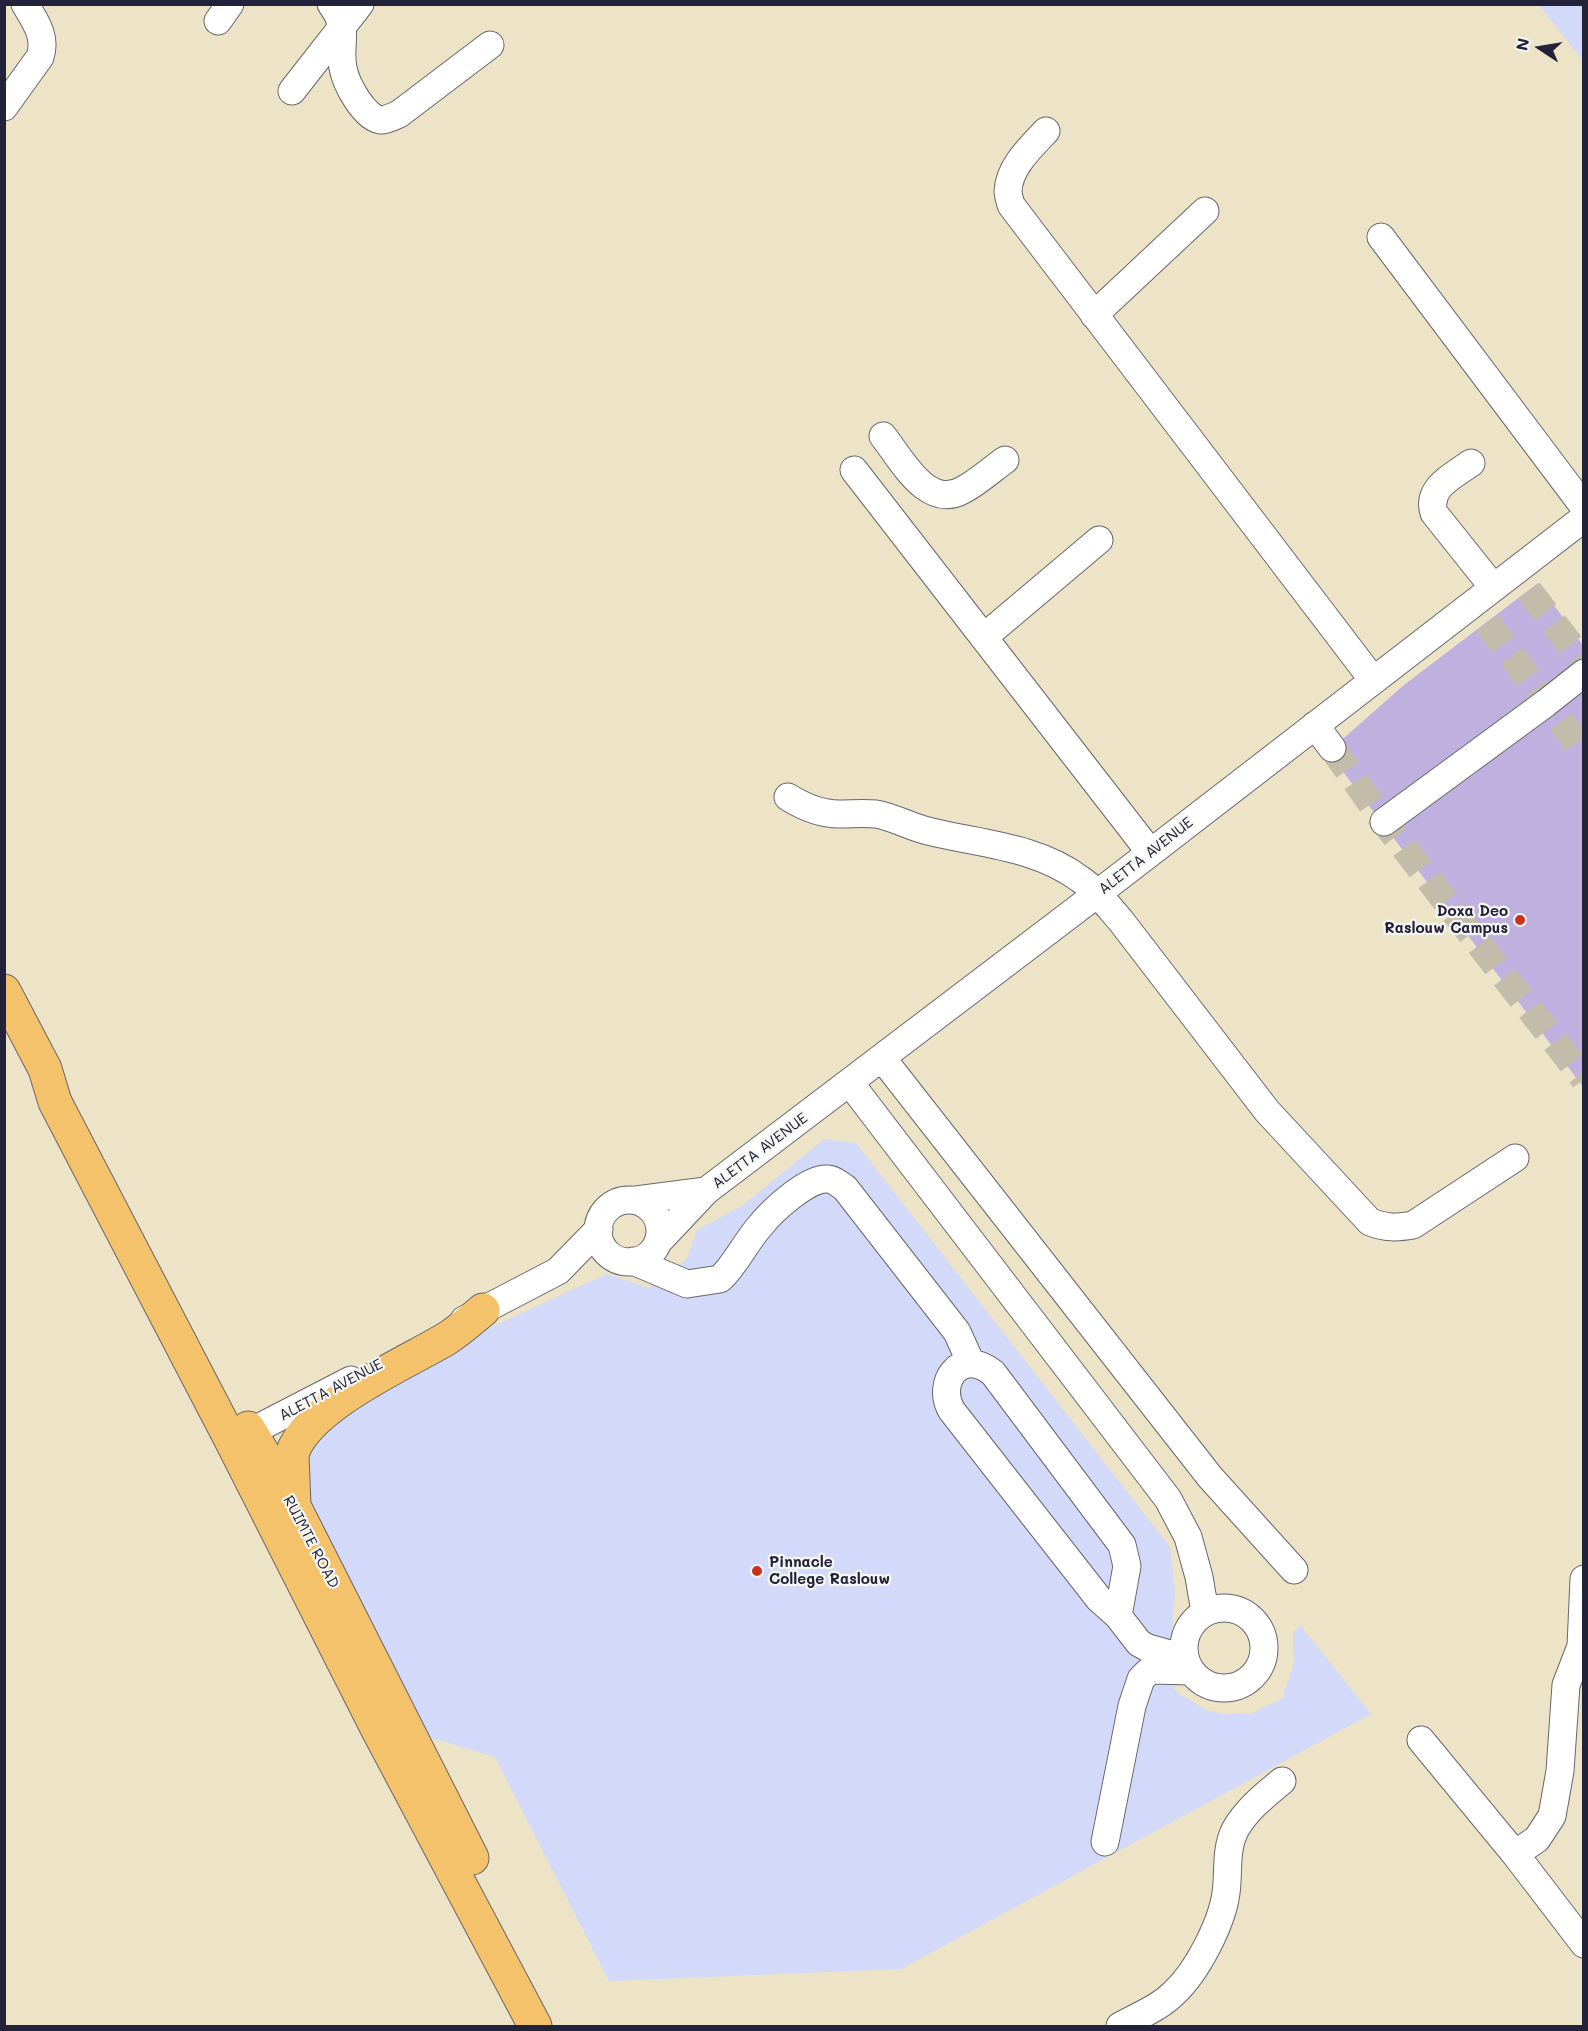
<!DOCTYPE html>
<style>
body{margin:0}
#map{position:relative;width:1588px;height:2031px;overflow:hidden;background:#ede3c6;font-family:Mali,sans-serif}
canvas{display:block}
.frame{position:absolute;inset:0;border:6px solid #22223b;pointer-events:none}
.north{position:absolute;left:1510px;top:18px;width:60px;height:60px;-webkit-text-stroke:4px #f6f6f2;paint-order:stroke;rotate:282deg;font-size:16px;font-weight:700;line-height:24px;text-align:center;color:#22223b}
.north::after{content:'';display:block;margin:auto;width:21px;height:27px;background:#22223b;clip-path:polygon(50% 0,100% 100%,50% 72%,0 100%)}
</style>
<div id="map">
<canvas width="1588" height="2031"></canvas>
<div class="frame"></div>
<div class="north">N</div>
</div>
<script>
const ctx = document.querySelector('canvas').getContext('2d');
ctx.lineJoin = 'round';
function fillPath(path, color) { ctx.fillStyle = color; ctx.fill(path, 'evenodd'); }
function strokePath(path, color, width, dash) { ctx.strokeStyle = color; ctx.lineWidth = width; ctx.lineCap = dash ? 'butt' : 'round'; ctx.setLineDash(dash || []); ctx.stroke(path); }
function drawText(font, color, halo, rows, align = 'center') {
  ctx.font = font + ' Mali,sans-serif'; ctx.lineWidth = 4.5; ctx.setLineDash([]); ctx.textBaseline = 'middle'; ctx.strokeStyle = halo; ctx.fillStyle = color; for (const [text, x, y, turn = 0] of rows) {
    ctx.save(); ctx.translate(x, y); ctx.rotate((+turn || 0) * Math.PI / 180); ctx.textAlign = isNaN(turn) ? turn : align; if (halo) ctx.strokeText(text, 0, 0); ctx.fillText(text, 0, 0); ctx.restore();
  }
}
const built = new Path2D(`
 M1539,5H1583V61Z
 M824,1139L856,1143L1170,1547L1175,1594L1168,1680L1178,1693L1206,1710L1226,1714L1252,1713L1282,1699L1294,1663L1293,1632L1301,1626L1371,1714L901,1969L609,1981L495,1757L425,1736L288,1461L315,1409L606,1274L649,1288L687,1259L697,1230L743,1205Z`);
const building = new Path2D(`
 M1538,583L1584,647V1088L1328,752L1404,685Z`);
const minorTunnel = new Path2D(`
 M1529,591L1584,662
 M1487,623L1584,752
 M1332,748L1384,822L1584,1079`);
const minor = new Path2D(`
 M331,4C351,31 338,42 343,68C346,84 364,118 381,120C387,120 394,116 399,114L490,45
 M218,21L230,4
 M292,91L360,4
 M4,107L40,57C47,37 35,21 25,4
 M1046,131C1031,147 1009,167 1008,191C1008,195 1010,201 1011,205L1373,680
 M1381,237L1584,507
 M1094,315L1205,211
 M883,436C902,460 927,510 963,490C978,482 991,470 1005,460
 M1471,463C1453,476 1426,488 1434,513L1493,587
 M854,470L1150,852
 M984,637L1099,540
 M1315,725L1332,748
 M788,797C804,807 820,814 839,814C851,814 864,813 876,814C894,817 910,827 928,831C979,844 1036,846 1080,879C1096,890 1108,906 1121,921L1267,1111L1370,1222C1386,1228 1396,1228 1413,1225L1515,1158
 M1384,822L1546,703L1584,673
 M882,1058L1210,1477L1294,1570
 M850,1083L1168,1499L1188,1537L1199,1577L1205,1612
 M636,1200L706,1191
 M598 1231a31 31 0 1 1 62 0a31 31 0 1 1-62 0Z
 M658,1242L706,1191L1097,894L1584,518
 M633,1261L687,1284L720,1279C736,1264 745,1243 760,1226C772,1211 808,1177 828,1179C834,1179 840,1185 845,1188L957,1332L971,1363
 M464,1320L558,1271L599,1229
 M233,1441L351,1380
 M1184 1648a40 40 0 1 1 80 0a40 40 0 1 1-80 0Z
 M1118,1616L1127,1566L1122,1545L993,1373C960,1346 935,1384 952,1411L1099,1599L1118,1616L1139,1643L1148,1648L1184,1658
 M1421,1740L1515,1854L1584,1944
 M1105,1842L1132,1706L1141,1679L1149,1671L1154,1670L1190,1671
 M1515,1854L1537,1839L1552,1816L1560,1771L1566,1685L1581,1646L1584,1579
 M1120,2026C1138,2016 1159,2008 1174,1993C1197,1972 1222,1923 1226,1893C1229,1872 1225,1850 1235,1830C1246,1810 1265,1795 1282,1781`);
const major = new Path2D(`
 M4,991L45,1069L55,1102L232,1442L378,1730L535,2026
 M248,1428L294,1506L472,1858
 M294,1505L292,1454C307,1406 404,1364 446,1339C459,1331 471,1320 483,1310`);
const markers = [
 [1520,920,6,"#c8321e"],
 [757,1571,6,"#c8321e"]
];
const streetNames = [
 ["ALETTA AVENUE",1146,856,-38],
 ["ALETTA AVENUE",760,1151,-37],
 ["ALETTA AVENUE",331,1390,-28],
 ["RUIMTE ROAD",311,1542,62]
];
const poiNames = [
 ["Doxa Deo",1508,911],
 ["Raslouw Campus",1508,928],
 ["Pinnacle",769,1562,"left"],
 ["College Raslouw",769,1579,"left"]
];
fillPath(built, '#d2d9f9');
fillPath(building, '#bfb0df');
strokePath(minorTunnel, '#c4bcaa', 27, [27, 14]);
strokePath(minor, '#69666c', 29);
strokePath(major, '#69666c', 35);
strokePath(minor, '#fff', 27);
strokePath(major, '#f4c26a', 33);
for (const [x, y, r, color] of markers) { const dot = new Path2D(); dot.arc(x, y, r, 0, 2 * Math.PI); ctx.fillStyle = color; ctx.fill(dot); strokePath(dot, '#f6f6f2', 2); }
drawText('15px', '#22223b', '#f6f6f2', streetNames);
drawText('bold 15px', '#22223b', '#f6f6f2', poiNames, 'right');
</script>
